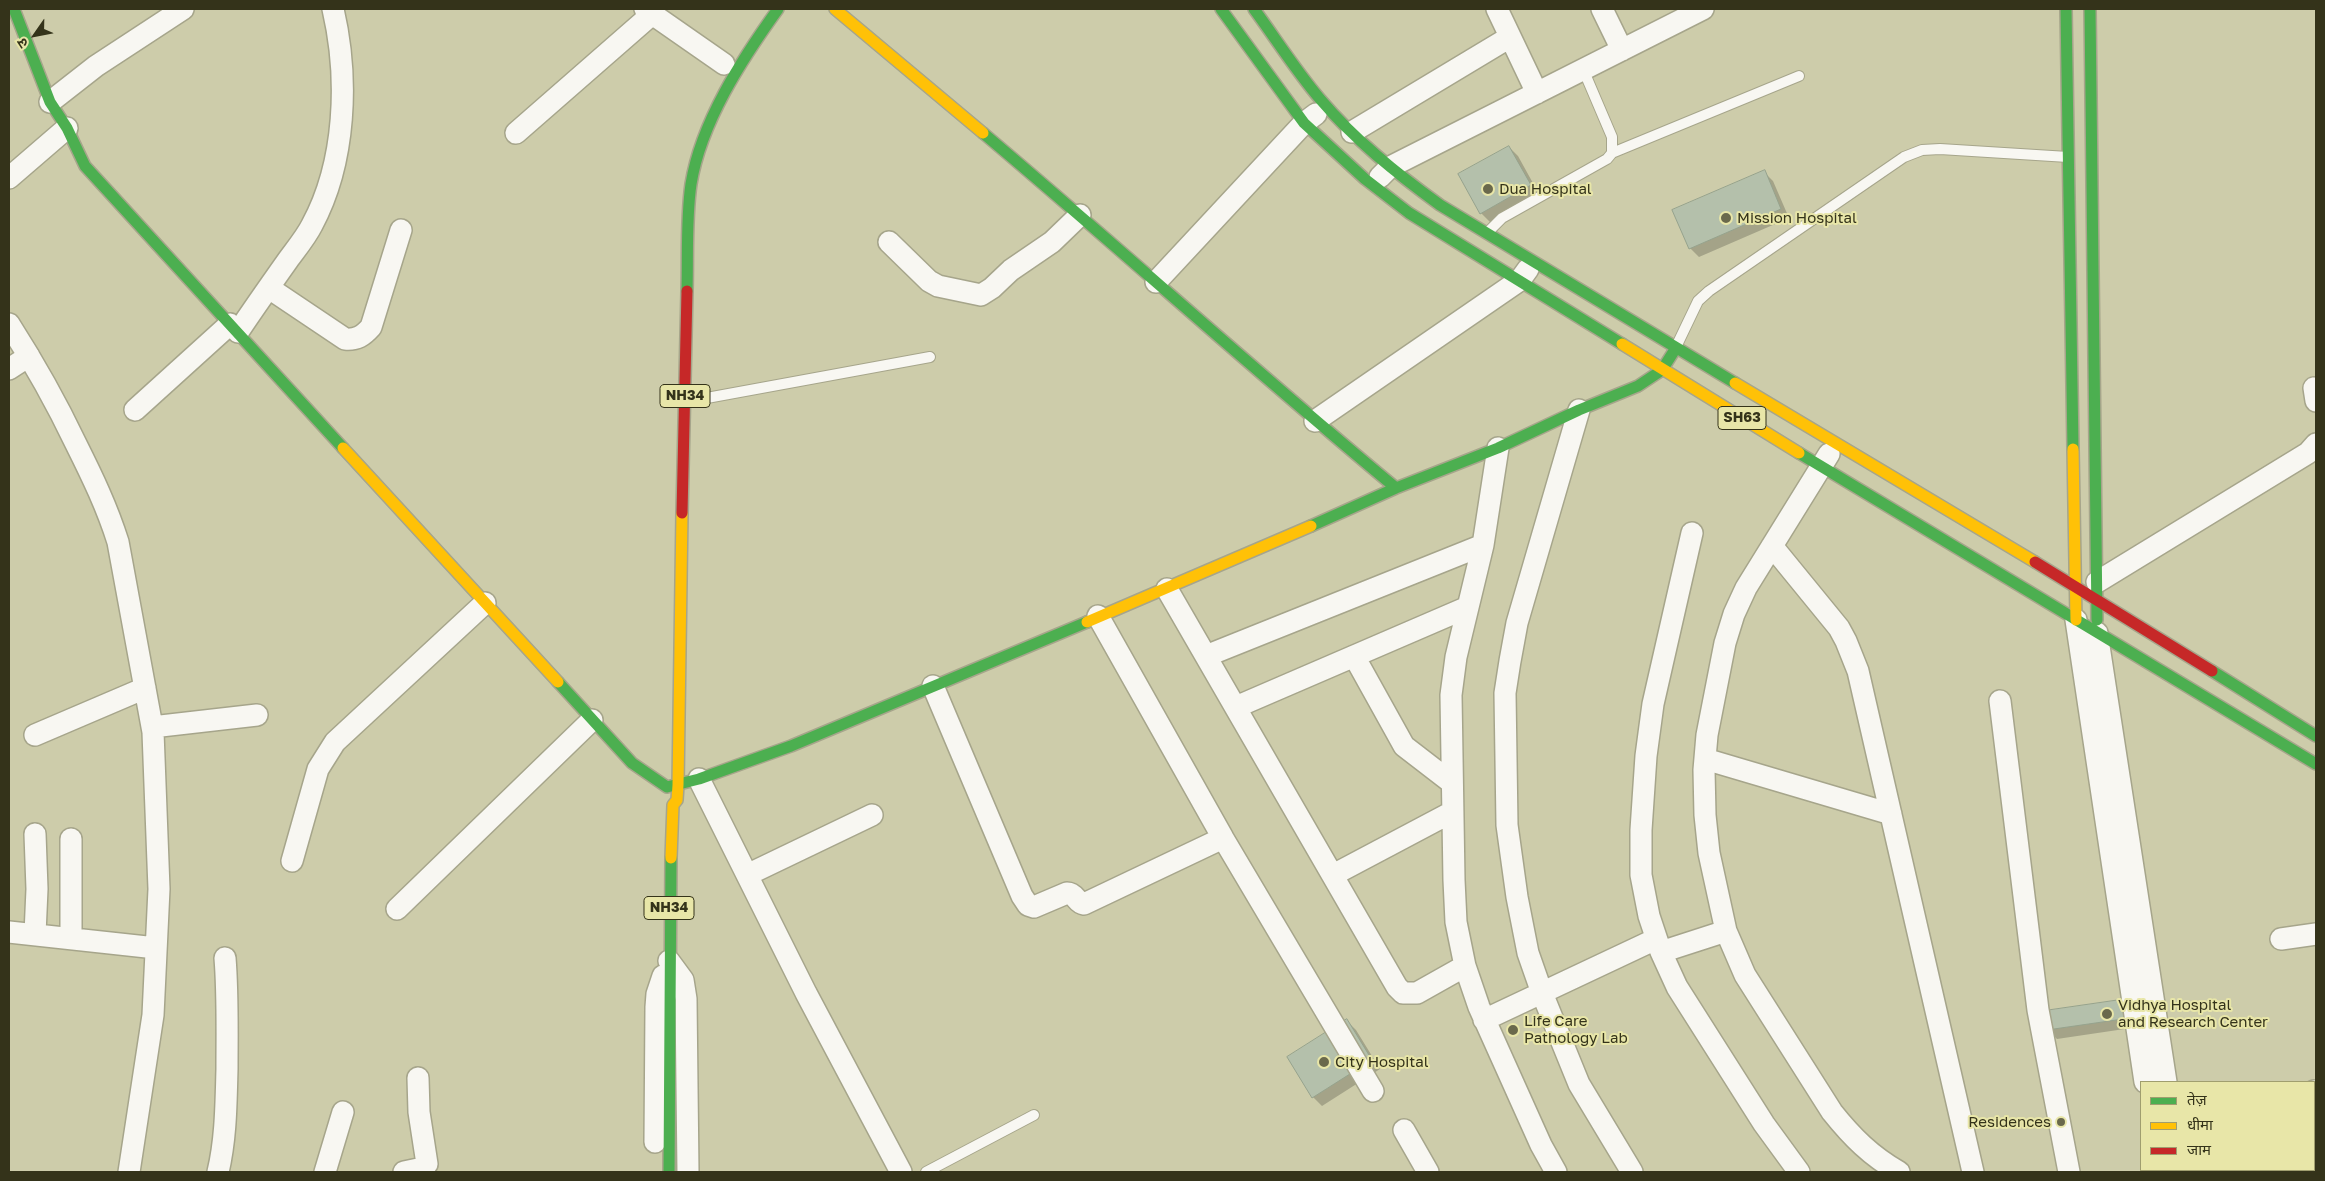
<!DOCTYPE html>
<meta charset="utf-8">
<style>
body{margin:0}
#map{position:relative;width:2325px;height:1181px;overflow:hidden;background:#cdccaa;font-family:"Golos Text","Noto Sans Devanagari",sans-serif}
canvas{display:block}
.frame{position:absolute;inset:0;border:10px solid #34331a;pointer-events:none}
.legend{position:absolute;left:2140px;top:1081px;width:175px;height:90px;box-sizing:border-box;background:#e8e6a8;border:1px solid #a09e6f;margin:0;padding:6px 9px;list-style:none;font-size:15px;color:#34331a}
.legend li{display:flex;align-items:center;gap:10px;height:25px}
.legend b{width:25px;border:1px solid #a09e6f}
.north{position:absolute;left:10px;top:10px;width:50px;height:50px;-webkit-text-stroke:4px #e8e6a8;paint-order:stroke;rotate:237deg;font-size:14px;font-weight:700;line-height:20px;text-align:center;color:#34331a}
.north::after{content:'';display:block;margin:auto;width:18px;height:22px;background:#34331a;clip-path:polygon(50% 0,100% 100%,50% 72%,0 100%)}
</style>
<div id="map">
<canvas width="2325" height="1181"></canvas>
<div class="frame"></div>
<ul class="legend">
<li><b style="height:6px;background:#4caf50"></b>तेज़</li>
<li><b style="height:6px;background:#ffc107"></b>धीमा</li>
<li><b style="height:6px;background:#c62828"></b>जाम</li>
</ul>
<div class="north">उ</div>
</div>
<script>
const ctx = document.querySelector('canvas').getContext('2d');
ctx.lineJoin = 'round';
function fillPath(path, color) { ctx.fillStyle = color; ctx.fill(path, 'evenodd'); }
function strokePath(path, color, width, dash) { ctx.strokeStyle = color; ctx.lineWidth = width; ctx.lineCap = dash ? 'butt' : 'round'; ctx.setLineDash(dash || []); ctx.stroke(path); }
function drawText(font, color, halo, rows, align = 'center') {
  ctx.font = font + ' "Golos Text",sans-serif'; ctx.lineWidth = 4; ctx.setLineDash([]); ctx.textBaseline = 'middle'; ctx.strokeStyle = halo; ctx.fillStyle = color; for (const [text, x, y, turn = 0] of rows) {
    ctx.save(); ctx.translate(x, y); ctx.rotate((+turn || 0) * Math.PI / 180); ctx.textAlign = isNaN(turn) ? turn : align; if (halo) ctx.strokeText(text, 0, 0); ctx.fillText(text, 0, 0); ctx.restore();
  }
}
const shadow = new Path2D(`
 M1509,147L1518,156L1539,194L1490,222L1481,213Z
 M1764,172L1773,181L1789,218L1699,257L1690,248Z
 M2127,1000L2138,1027L2057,1039L2048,1030Z
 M1347,1021L1356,1030L1380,1069L1322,1106L1313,1097Z`);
const building = new Path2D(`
 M1509,146L1531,185L1480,214L1458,174Z
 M1765,170L1781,209L1689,249L1672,210Z
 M2127,999L2130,1018L2047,1030L2044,1011Z
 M1347,1019L1372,1060L1312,1098L1287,1057Z`);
const lane = new Path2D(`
 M1612,153L1799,76
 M1487,233L1502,218L1607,159L1612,153V137L1583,69
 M1676,347L1698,301L1709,291L1904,157L1922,150L1940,149L2068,157
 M685,402L930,357
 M926,1172L1034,1115`);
const street = new Path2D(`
 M645,9L724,64
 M1497,9L1537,93
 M1602,9L1622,50
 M50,102L96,66L183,9
 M1352,132L1510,37
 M516,133L651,15
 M1380,177L1390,167L1703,9
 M9,178L67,128
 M889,242L929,281L938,286L981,295L992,288L1011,270L1052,242L1080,215
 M1156,282L1304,123L1316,114
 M269,288L345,339C357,340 363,336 371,327L401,230
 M9,324C34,363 56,402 76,444C92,476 107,507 118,542L153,732L159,889L153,1015L129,1172
 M238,332C254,308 271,284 288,260C296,249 306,237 312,225C346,162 349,78 333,9
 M9,369L29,356
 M2314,388L2316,401
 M135,410L230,324
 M1579,410L1517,623L1510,661L1505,693L1507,825L1517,897L1528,953L1542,993L1579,1084L1632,1172
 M1315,421L1520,280L1528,269
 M1498,448L1483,545L1456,657L1451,695L1454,880L1456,922L1465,966L1479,1007L1541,1145L1556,1172
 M1829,454L1746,588L1734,614L1725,643L1707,735L1704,770L1705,815L1709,853L1726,931L1745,975L1832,1112C1852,1137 1871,1156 1899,1172
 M1692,533L1653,704L1646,756L1641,830V875L1649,916L1661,952L1677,987L1764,1124L1799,1172
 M1772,546L1839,628L1846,641L1858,671L1973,1172
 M2097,582L2308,453L2316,444
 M1167,589L1397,987L1403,993H1417L1465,966
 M1098,616L1223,838L1373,1091
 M2076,620L2145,1082
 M2097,633L2166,1082
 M1206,656L1483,545
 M1354,656L1404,746L1452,783
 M933,686L1022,896L1028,905L1034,907L1067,893C1076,893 1076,903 1084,904L1223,838
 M2000,701L2038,1010L2069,1172
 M1236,707L1468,607
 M152,727L257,715
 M35,735L145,688
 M1705,759L1891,814
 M699,779L806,993L901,1172
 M35,834L37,889L35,934
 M71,839V938
 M292,861L318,769L335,742L485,603
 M747,875L872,815
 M1333,875L1452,812
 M397,909L592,720
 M9,932L156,948
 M2281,939L2316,934
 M1661,952L1726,931
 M669,961L683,980L686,999L688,1172
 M1484,1020L1656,939
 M2314,1091H2316
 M1404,1130L1428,1172
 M655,1142L656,1007L657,994L663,976
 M2158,1170L2159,1172
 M2179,1170L2180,1172
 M218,1172C226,1138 226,1104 227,1069C227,1032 228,995 225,958
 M325,1172L343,1112
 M404,1172L423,1168L427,1164L419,1112L418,1078`);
const fast = new Path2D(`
 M14,9L50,102L67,128L85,166L343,448
 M1221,9L1304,123L1365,179L1409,213L1622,344
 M1254,9C1276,39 1296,71 1320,99C1355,140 1396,173 1440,205L1735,383
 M2066,9L2073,449
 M2090,9L2097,620
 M983,133C1122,250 1256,372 1396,488
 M687,291C688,256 686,218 691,184C701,122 742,59 778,9
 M1799,453L2316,764
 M1311,526L1396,488L1498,448L1579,410L1638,386L1662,370L1674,351
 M2212,671L2316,736
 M558,682L632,763L667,787L699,779L791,746L1087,622
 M669,1172L671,858`);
const slow = new Path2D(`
 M835,9L983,133
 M1622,344L1799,453
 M1735,383L2035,562
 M343,448L558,682
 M2073,449L2076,620
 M1087,622L1311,526
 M671,858L673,805L677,800L678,785L682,513`);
const jam = new Path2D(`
 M682,513L687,291
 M2035,562L2212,671`);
const markers = [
 [1488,189,6,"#6a694c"],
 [1726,218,6,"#6a694c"],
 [2107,1014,6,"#6a694c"],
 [1513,1030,6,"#6a694c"],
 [1324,1062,6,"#6a694c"],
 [2061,1122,5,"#6a694c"]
];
const shields = [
 [685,396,50],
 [1742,418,48],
 [669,908,50]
];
const shieldNames = [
 ["NH34",685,396],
 ["SH63",1742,418],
 ["NH34",669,908]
];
const poiNames = [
 ["Dua Hospital",1499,189],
 ["Mission Hospital",1737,218],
 ["Vidhya Hospital",2118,1005],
 ["and Research Center",2118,1022],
 ["Life Care",1524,1021],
 ["Pathology Lab",1524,1038],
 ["City Hospital",1335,1062],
 ["Residences",2051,1122,"right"]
];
fillPath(shadow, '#0003');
fillPath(building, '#b4c0ab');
strokePath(building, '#95a28d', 1);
strokePath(lane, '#a6a58b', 12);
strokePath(street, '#a6a58b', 24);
strokePath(fast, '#a6a58b', 14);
strokePath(slow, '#a6a58b', 14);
strokePath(jam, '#a6a58b', 14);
strokePath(lane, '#f8f7f2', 10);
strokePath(street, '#f8f7f2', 21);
strokePath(fast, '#4caf50', 11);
strokePath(slow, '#ffc107', 11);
strokePath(jam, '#c62828', 11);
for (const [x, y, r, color] of markers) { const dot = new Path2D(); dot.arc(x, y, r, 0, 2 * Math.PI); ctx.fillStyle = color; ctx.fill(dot); strokePath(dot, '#e8e6a8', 2); }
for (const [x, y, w] of shields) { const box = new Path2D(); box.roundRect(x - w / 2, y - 11.5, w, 23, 4); ctx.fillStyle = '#e8e6a8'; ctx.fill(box); strokePath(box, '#34331a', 1); }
drawText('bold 14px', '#34331a', null, shieldNames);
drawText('15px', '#34331a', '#e8e6a8', poiNames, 'left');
</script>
